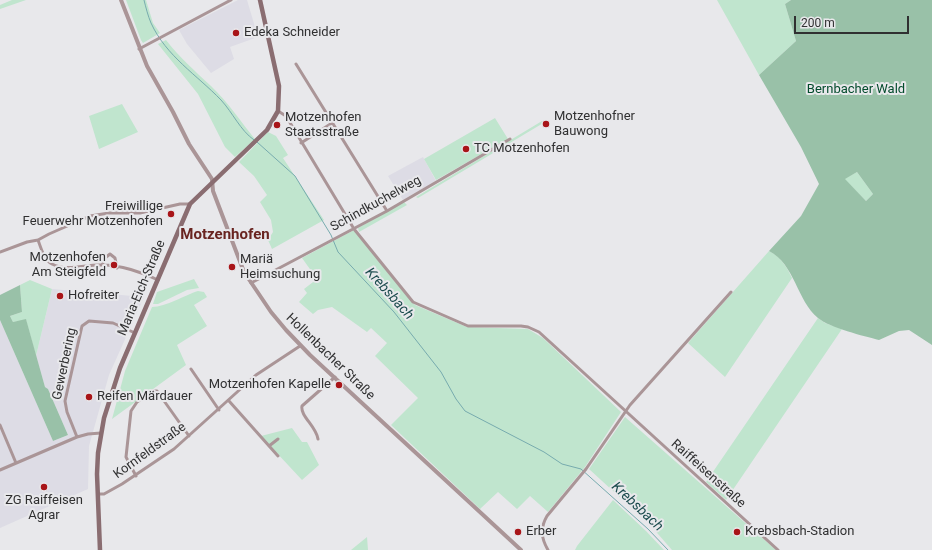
<!DOCTYPE html>
<meta charset="utf-8">
<style>
body{margin:0}
#map{position:relative;width:932px;height:550px;overflow:hidden;background:#e8e8eb;font-family:Roboto,sans-serif}
canvas{display:block}
.scale{position:absolute;left:794px;top:16px;width:115px;height:18px;box-sizing:border-box;border:2px solid #303031;border-top:0;padding-left:5px;font-size:12px;line-height:14px;white-space:nowrap;color:#303031;-webkit-text-stroke:3px #e8e8eb;paint-order:stroke}
</style>
<div id="map">
<canvas width="932" height="550"></canvas>
<div class="scale">200 m</div>
</div>
<script>
const ctx = document.querySelector('canvas').getContext('2d');
ctx.lineJoin = 'round';
function fillPath(path, color) { ctx.fillStyle = color; ctx.fill(path, 'evenodd'); }
function strokePath(path, color, width, dash) { ctx.strokeStyle = color; ctx.lineWidth = width; ctx.lineCap = dash ? 'butt' : 'round'; ctx.setLineDash(dash || []); ctx.stroke(path); }
function drawText(font, color, halo, rows, align = 'center') {
  ctx.font = font + ' Roboto,sans-serif'; ctx.lineWidth = 4; ctx.setLineDash([]); ctx.textBaseline = 'middle'; ctx.strokeStyle = halo; ctx.fillStyle = color; for (const [text, x, y, turn = 0] of rows) {
    ctx.save(); ctx.translate(x, y); ctx.rotate((+turn || 0) * Math.PI / 180); ctx.textAlign = isNaN(turn) ? turn : align; if (halo) ctx.strokeText(text, 0, 0); ctx.fillText(text, 0, 0); ctx.restore();
  }
}
const built = new Path2D(`
 M238,0H247L258,37L230,47L234,59L211,73L187,44L179,30Z
 M423,157L436,181L403,200L388,176Z
 M52,289L144,297L109,375L89,446L88,489L0,528V320L53,441L68,435L48,389L45,387L36,356Z`);
const green = new Path2D(`
 M12,0H26L0,9V5Z
 M126,0H146L153,23L160,33L143,43L141,40Z
 M717,0H791L785,4L796,41L759,75Z
 M166,40C179,57 195,71 211,86C228,102 240,121 255,139L235,157L225,147L198,94L158,44Z
 M122,104L138,132L99,149L89,116Z
 M495,118L508,139L436,180L424,159Z
 M542,121L545,122L418,198L416,197Z
 M268,132L276,136L288,155L283,158L324,220L272,249L268,240L273,232L271,220L260,202L267,195L254,176L239,162Z
 M857,172L873,194L866,201L844,179Z
 M404,202L407,205L359,232L358,228Z
 M354,230L415,305L467,327L528,329L543,338L621,412L585,467L548,512L530,496L517,509L498,492L480,509L391,425L418,398L375,356L387,343L371,328L367,332L332,307L318,310L313,314L299,302L307,293L304,289L317,279L302,258Z
 M769,251C780,256 787,267 792,278L725,377L688,343Z
 M194,279L199,288L187,290L158,304H153L157,292Z
 M30,280L52,289L36,356L26,320L13,322L10,316L22,312L20,285Z
 M198,291L204,292L207,297L194,305L207,326L177,345L186,365L112,419L125,371L152,307C166,307 185,295 198,291Z
 M818,318L825,323L842,329L726,500L706,482Z
 M625,417L776,550H672L651,526L589,469Z
 M292,428L302,442H307L319,465L302,480L261,436Z
 M613,500L646,531L664,550H575L577,546Z
 M367,537L368,550H351Z`);
const forest = new Path2D(`
 M791,0H932V345L909,330L899,331L879,340C864,336 830,328 818,318C797,301 795,264 769,251L801,216L819,184L801,147L759,75L796,41L785,4ZM857,172L873,194L866,201L845,179Z
 M20,285L22,312L10,316L13,322L26,319L45,387L48,389L68,435L53,441L0,320V295Z`);
const stream = new Path2D(`
 M144,0C146,8 148,16 151,23C166,56 197,75 221,100C233,113 240,130 254,140
 M257,142L295,176L331,235L338,252L394,312L441,372L456,399L465,411L544,452L562,464L581,469L648,529L668,550`);
const minor = new Path2D(`
 M139,49L231,0
 M296,64L387,211
 M278,111L286,116L354,229L413,302L468,326H521L528,327L539,332L778,550
 M301,143L332,123
 M38,240C41,248 44,260 52,264C67,272 86,264 102,265C120,265 142,272 158,280
 M0,252L27,242L38,240L49,234L90,216L109,213H140L180,204H190
 M102,265L105,258L110,254L115,258L117,268
 M251,283L387,211L510,139
 M191,369L219,410
 M229,401L278,456
 M0,425L16,463
 M77,437L67,412L65,401L82,326L89,321L113,323L135,333
 M318,439C316,426 300,416 302,406L335,377
 M269,446L278,439
 M0,470L77,437L88,434L101,433
 M136,476L126,457L131,411L137,402L153,391H157L189,436
 M98,494H104L122,484L174,449L256,375L300,346
 M548,550C541,538 540,528 547,516L586,469L630,405L731,292`);
const tertiary = new Path2D(`
 M121,0L147,66L173,112L189,144L212,179L213,191L244,272L271,312L286,330L310,355L521,550`);
const secondary = new Path2D(`
 M100,550L97,474L98,453L104,418L120,368L190,204L267,130L278,111L279,86L260,0`);
const markers = [
 [236,33,4,"#a81418"],
 [546,124,4,"#a81418"],
 [277,125,4,"#a81418"],
 [466,149,4,"#a81418"],
 [171,214,4,"#a81418"],
 [114,265,4,"#a81418"],
 [232,267,4,"#a81418"],
 [60,296,4,"#a81418"],
 [339,385,4,"#a81418"],
 [89,397,4,"#a81418"],
 [44,487,4,"#a81418"],
 [518,532,4,"#a81418"],
 [737,532,4,"#a81418"]
];
const poiNames = [
 ["Edeka Schneider",244,33],
 ["Motzenhofner",554,117],
 ["Bauwong",554,132],
 ["Motzenhofen",285,118],
 ["Staatsstraße",285,133],
 ["TC Motzenhofen",474,149],
 ["Freiwillige",163,207,"right"],
 ["Feuerwehr Motzenhofen",163,222,"right"],
 ["Motzenhofen",106,258,"right"],
 ["Am Steigfeld",106,273,"right"],
 ["Mariä",240,260],
 ["Heimsuchung",240,275],
 ["Hofreiter",68,296],
 ["Motzenhofen Kapelle",331,385,"right"],
 ["Reifen Märdauer",97,397],
 ["ZG Raiffeisen",44,501,"center"],
 ["Agrar",44,516,"center"],
 ["Erber",526,532],
 ["Krebsbach-Stadion",745,532]
];
const parkNames = [
 ["Bernbacher Wald",856,90]
];
const streetNames = [
 ["Schindkuchelweg",376,204,-29],
 ["Maria-Eich-Straße",142,288,-67],
 ["Hollenbacher Straße",330,357,44],
 ["Gewerbering",65,364,-78],
 ["Kornfeldstraße",150,451,-36],
 ["Raiffeisenstraße",708,474,42]
];
const waterNames = [
 ["Krebsbach",389,294,48],
 ["Krebsbach",637,507,43]
];
const quarterNames = [
 ["Motzenhofen",225,235]
];
fillPath(built, '#dddce5');
fillPath(green, '#c0e5ce');
fillPath(forest, '#99c1a8');
strokePath(stream, '#77abae', 1);
strokePath(minor, '#aa9597', 3);
strokePath(tertiary, '#aa9597', 4);
strokePath(secondary, '#8a6d71', 4.5);
for (const [x, y, r, color] of markers) { const dot = new Path2D(); dot.arc(x, y, r, 0, 2 * Math.PI); ctx.fillStyle = color; ctx.fill(dot); strokePath(dot, '#e8e8eb', 1.5); }
drawText('13px', '#303031', '#e8e8eb', poiNames, 'left');
drawText('13px', '#034b2c', '#e8e8eb', parkNames);
drawText('13px', '#303031', '#e8e8eb', streetNames);
drawText('italic 14px', '#1b4b4d', '#e8e8eb', waterNames);
drawText('bold 15px', '#692420', '#e8e8eb', quarterNames);
</script>
